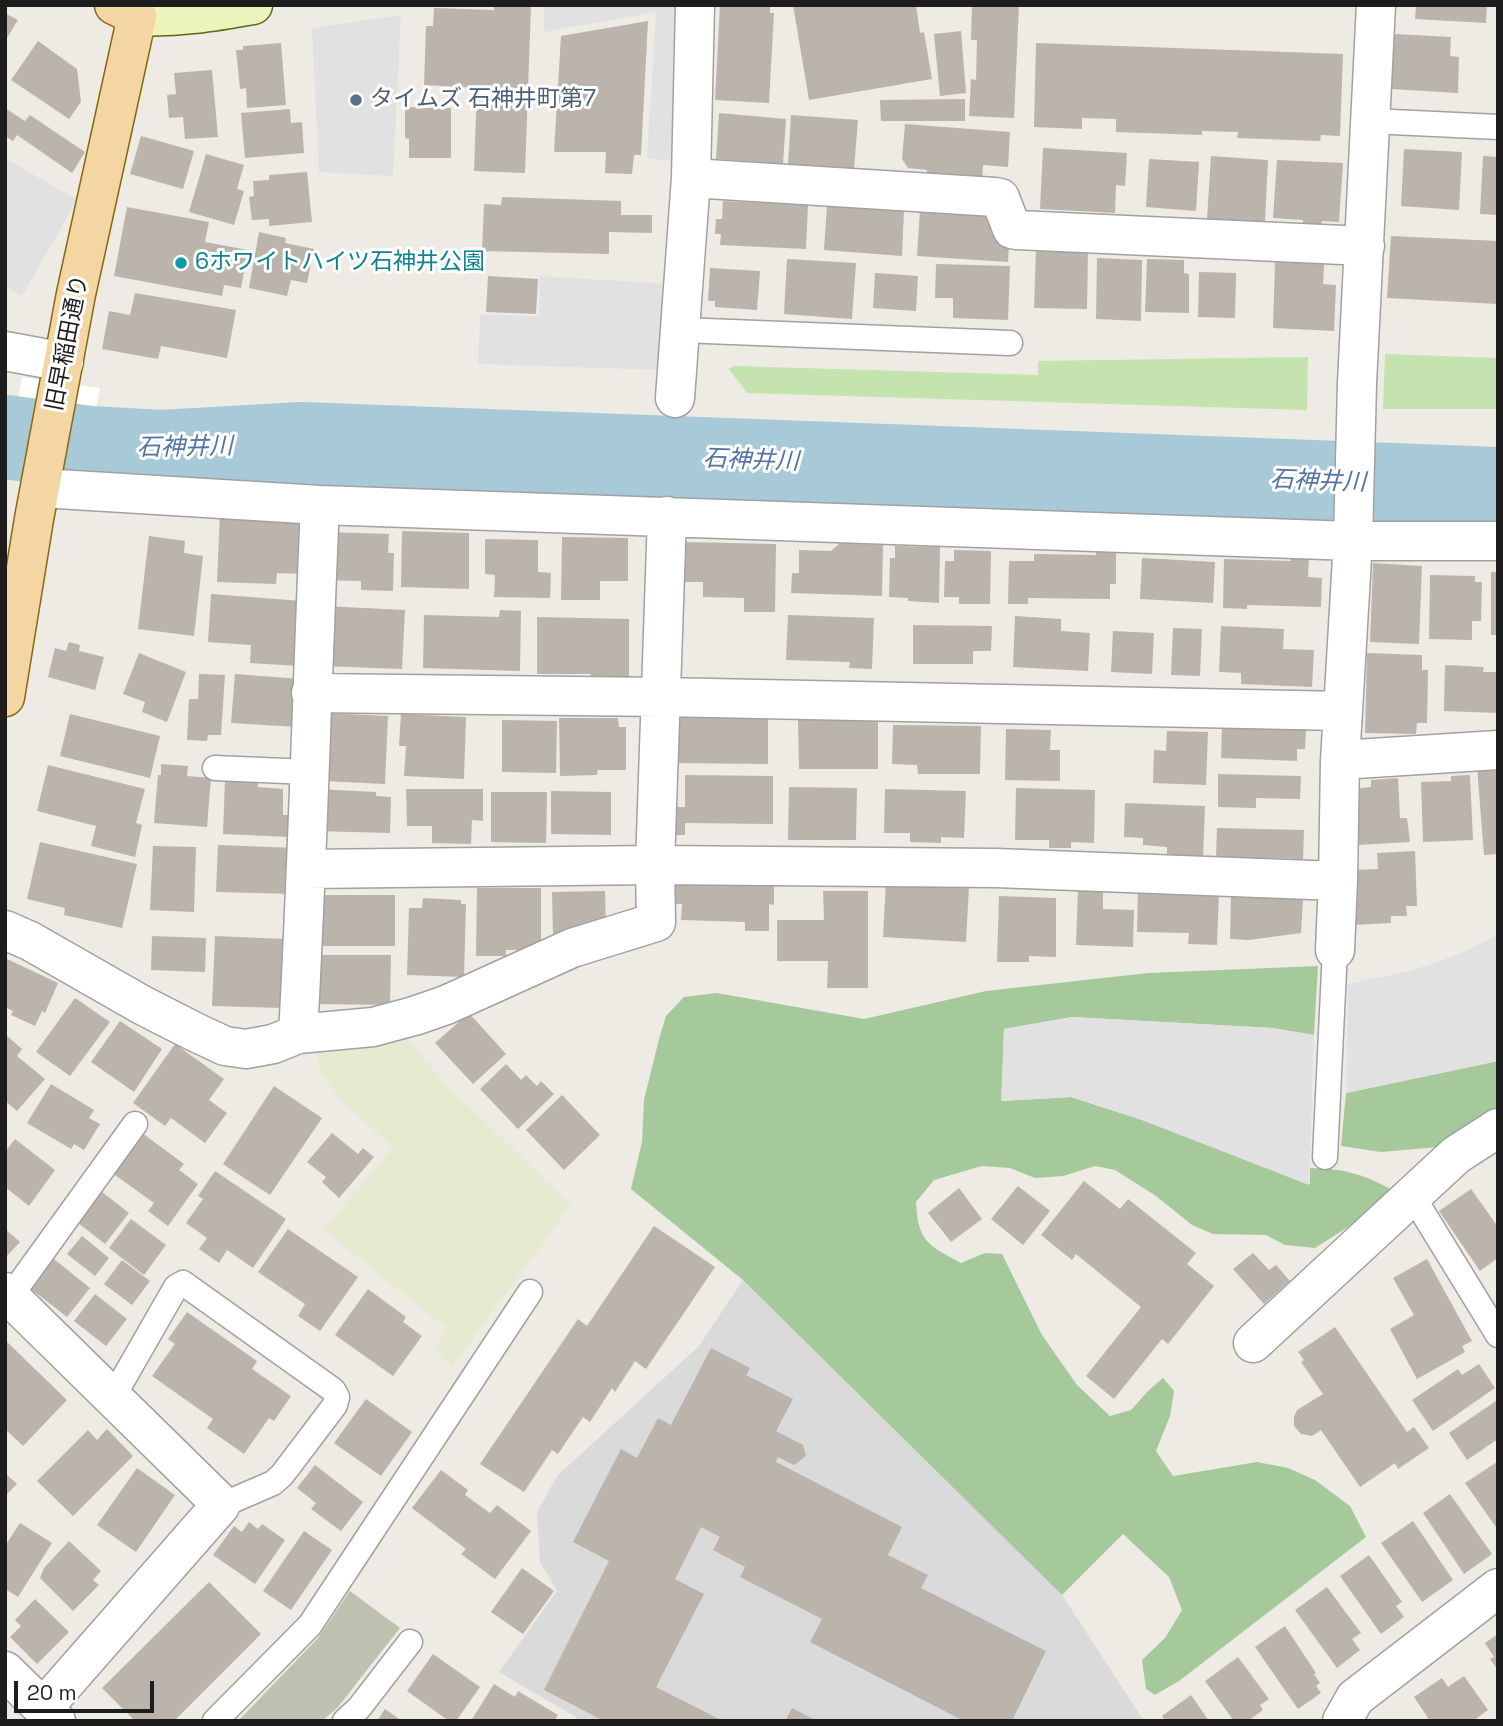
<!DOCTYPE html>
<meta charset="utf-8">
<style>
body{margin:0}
#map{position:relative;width:1503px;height:1726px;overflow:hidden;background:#edebe3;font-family:"Space Grotesk",sans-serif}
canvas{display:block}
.frame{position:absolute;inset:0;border:7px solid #1d1d1d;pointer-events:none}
.scale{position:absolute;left:14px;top:1681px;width:140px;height:32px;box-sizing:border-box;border:4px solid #1d1d1d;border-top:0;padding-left:9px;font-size:21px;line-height:24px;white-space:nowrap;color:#1d1d1d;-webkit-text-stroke:5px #fff;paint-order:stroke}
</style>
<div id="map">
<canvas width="1503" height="1726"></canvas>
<div class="frame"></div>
<div class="scale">20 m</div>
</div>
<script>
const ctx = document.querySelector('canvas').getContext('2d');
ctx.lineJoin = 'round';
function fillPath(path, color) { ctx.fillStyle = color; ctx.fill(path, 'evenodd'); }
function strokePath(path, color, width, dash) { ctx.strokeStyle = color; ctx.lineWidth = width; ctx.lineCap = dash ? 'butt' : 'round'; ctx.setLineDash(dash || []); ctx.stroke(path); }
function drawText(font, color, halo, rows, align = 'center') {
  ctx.font = font + ' "Space Grotesk","Noto Sans JP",sans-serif'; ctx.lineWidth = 6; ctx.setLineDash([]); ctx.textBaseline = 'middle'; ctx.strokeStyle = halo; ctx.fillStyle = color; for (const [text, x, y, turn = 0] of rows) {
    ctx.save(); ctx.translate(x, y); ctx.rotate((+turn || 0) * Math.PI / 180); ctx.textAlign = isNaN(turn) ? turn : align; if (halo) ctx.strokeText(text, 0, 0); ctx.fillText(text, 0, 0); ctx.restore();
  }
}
const residential = new Path2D(`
 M743,1280L861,1388L1062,1595L1144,1721H576L577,1718L499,1672L557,1591L540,1562L537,1512L557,1476L699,1346Z`);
const construction = new Path2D(`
 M350,1591L400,1628L338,1707L322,1721H238L318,1638Z`);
const farmland = new Path2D(`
 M404,1034L443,1081L571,1205L452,1367L434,1350L447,1328L323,1230L393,1147L342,1102L320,1072L316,1048Z`);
const grass = new Path2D(`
 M1385,354L1498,358V409H1383Z
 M1308,357L1307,410L747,393L729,369L734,366L1038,375V361Z`);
const forest = new Path2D(`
 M1318,966L1314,1035L1272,1028L1072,1017L1004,1029L1002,1101L1071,1097L1142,1120L1310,1184V1168C1344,1169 1360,1173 1391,1189L1382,1202L1365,1216L1315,1248L1285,1245L1266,1235L1213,1234L1192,1225L1156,1196L1115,1170L1095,1166L1063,1176L1035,1178L1010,1168L982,1166L934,1180L916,1202C918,1242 928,1245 961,1263L985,1253L1002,1254L1042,1335L1077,1385L1110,1416L1131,1410L1149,1390L1163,1378L1174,1391L1170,1416L1156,1451L1173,1476L1257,1462L1288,1468L1315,1480L1350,1506L1366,1537L1179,1681L1155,1695L1146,1689L1142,1660L1165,1638L1182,1610L1169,1577L1123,1534L1062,1595L743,1280L631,1189L642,1142L644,1100L659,1039L666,1016L684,997L717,993L864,1019L986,991L1148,973Z
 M1498,1061V1111L1438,1147L1381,1152L1341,1146L1346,1093Z`);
const parking = new Path2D(`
 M544,5H678L671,161L647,158L656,12L544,32Z
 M401,15L393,176L319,172L312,28Z
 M5,158L77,200L22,296L5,287Z
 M540,276L668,284L664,370L478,364L480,315L539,316Z
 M1498,935V1061L1346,1093L1348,984L1410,971L1457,955Z
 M1072,1017L1272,1028L1314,1035L1309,1185L1142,1120L1071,1097L1001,1101L1004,1029Z`);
const pier = new Path2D(`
 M22,377L100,388L84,477L7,470Z`);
const river = new Path2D(`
 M5,437L90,448L162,452L301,444L1498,489`);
const building = new Path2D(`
 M494,5L531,6L525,173L474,171L477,88L424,85L426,26H433L434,8L494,10Z
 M720,5H770V13H774L769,103L715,100Z
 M793,5H916L920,33L924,32L932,79L809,100Z
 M972,5H1019L1014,118L969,116L971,79L976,80L977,40H971Z
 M1416,5H1487L1486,23L1415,19Z
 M5,13L18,20L5,41Z
 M648,21L641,155H634L632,174L605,173L606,152H554L561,36Z
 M961,31L966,93L940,96L934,34Z
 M1394,34L1451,37L1450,56L1459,57L1458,93L1391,89Z
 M38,41L77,69L81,102L69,119L11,80Z
 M281,43L286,105L247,108L246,88L240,89L236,50H243V46Z
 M1036,43L1343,54L1340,136L1321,135L1320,141L1237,138L1238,132L1202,131V135L1116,132V119L1082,118V129L1034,127Z
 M212,70L218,137L185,139L183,117L169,118L167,95L176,94L174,73Z
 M965,99V121H881L880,100Z
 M405,107L451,108V158H409V139L405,138Z
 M5,108L25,121L30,115L85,152L72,173L17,135L13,141L5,136Z
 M290,109L291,123L302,122L304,153L245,158L241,113Z
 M719,113L786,119L783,164L716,159Z
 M791,115L858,120L854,169L788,164Z
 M905,124L1010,132L1008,167L983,165L982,180L927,176V170L908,168L902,159Z
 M141,136L194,151L183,189L130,174Z
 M1043,148L1127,153L1125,186L1116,185L1115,213L1040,209Z
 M1404,149L1462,152L1459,210L1401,206Z
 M206,154L244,165L237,189L244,191L234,225L189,212Z
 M1211,156L1268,160L1265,222L1207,219Z
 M1483,156L1498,157V215L1480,214Z
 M1149,159L1199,162L1196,211L1146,207Z
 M1277,160L1343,163L1339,222L1322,221L1321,228L1303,226V220L1273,218Z
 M307,172L312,222L269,226V219L252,220L249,197L254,196L253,181L269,180V175Z
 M502,197L621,201V215H652V233L609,232V254L482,251L484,204L501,205Z
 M723,201L808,205L806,249L720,245L721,234H715L716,219H722Z
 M827,205L904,210L902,256L824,250Z
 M127,207L209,222L205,242L248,250L241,288L224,285L222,296L114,276Z
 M920,209L984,213L1009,246L1008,262L917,256Z
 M259,232L286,238L285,243L314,249L307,283L291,280L287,296L249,288Z
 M1391,236L1498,241V304L1387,298Z
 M1036,249L1088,251L1087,309L1034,308Z
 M1097,258L1142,260L1141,321L1096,319Z
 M787,259L856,263L852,319L784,314Z
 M1147,259L1184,260V273L1189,274V313L1145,312Z
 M1275,262L1324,264L1323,284L1336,285L1334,331L1273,328Z
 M936,264L1010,266L1008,320L953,318V298H935Z
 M710,268L760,271L757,310L715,307V301H708Z
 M1199,272L1236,273L1235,318L1198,317Z
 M875,273L918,276L916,311L873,308Z
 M488,276L538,279L536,314L486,312Z
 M135,293L236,310L227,358L161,346L158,359L102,349L109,311L130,315Z
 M220,512L302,516L304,574L277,573L276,584L217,582Z
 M402,531L469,533V589L401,587Z
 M326,532L389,534L388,553H394L393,591L361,590V581L325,580Z
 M149,536L185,541L184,553L203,556L194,636L138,629Z
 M562,537L628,538V581H600V600H561Z
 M485,539L538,540V572L551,573L550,598L494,597L495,575L485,574Z
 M685,542L776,544L775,612H744V598L703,597V582H685Z
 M840,543L883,545L882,596L791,593L792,573H799V550L831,551Z
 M895,546L940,547L939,603L908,601V598L889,597L890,558H895Z
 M954,550L991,551L990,604H959V597H944L945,561H954Z
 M1096,550H1116V584H1110V599L1028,598V604H1008L1009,561H1034V554L1096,555Z
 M1291,556L1309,557L1308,577L1322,578L1321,607L1247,605V609L1223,608L1224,559L1291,561Z
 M1142,558L1215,562L1213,603L1140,599Z
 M1373,563L1422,566L1419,644L1370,642Z
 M1491,572H1498V635H1491Z
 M1430,575L1475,576V582H1482L1481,621H1472V640L1429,639Z
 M211,594L302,601L298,666L250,663L251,645L208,642Z
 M324,606L405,610L402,669L321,666Z
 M500,610L521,611L520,671L423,668L424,615L499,617Z
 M788,615L874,618L872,669L849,668L850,662L786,660Z
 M1015,616L1061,619V631L1090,633L1088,671L1013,667Z
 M537,617L629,619V679L590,678L591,674H537Z
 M913,625L992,626L991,651H973V664H913Z
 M1221,626L1284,629L1283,649L1314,650L1312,687L1241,684V673L1219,672Z
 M1173,628L1202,629L1200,676L1171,675Z
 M1113,631L1154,633L1152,674L1111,672Z
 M69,642L80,645L79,651L104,657L95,690L48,677L55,648L66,651Z
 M139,653L186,672L167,722L142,712L145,702L123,694Z
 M1367,653L1422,655V670H1428L1427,723H1417L1416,734L1365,733Z
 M1445,665L1484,667L1483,672H1498V713L1444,711Z
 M199,674L225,675L221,735H208L207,741L187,740L189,699H198Z
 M235,674L300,679L297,727L231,723Z
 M326,713L388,716L385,784L323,781Z
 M70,714L160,736L150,778L60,756Z
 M401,714L466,717L464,779L404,776L406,746H399Z
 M670,715L768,717V764L670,763Z
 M559,718H618L619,727H626V770H598L597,775L560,776Z
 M798,719L878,720V769H799Z
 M502,720L557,721L556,773L502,772Z
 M893,725L981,726L980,774H918L917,765L892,764Z
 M1222,727L1306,730L1305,749H1297V761L1221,758Z
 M1006,729L1051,730L1050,750H1060V781L1005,780Z
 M1167,731L1208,732L1206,785L1153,783L1154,750L1166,751Z
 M161,764L188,766L187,776L211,778L207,827L154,823L158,775H161Z
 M48,765L145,789L136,823L142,825L135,857L91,846L96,826L37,811Z
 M1498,766V854L1484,855L1477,767Z
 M1218,774L1301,776L1300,799L1256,798V808L1218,807Z
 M685,775L773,776V824L685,823V835H668L669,807H685Z
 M1470,775L1473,840L1423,842L1421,782L1451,781V776Z
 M1398,778L1400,818H1407L1410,842L1357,845L1353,789L1371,787V780Z
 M225,779L258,781V787L283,789V815H289L288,837L223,834Z
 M789,787L857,788L856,840H788Z
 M1016,788L1095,790L1094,843L1071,842V848H1049V840H1015Z
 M316,789L376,792V796L391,797L390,833L315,831Z
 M406,789H483V821L472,820L471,844L432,843V826H407Z
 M885,789L966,791L964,838L941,837V843L910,842V833H884Z
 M551,791L611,792V835L551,834Z
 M491,792H547L546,843L491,842Z
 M1125,803L1205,806L1203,859L1167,857V847L1143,845V838L1124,837Z
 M1217,828L1304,830L1303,859L1216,857Z
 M40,842L137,864L122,928L64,915L65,908L27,899Z
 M218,845L297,848L296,894L216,892Z
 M153,846L196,847L194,912L150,910Z
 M1415,851L1417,906H1406L1407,916H1391V923L1353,925L1350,870L1378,869L1377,853Z
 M662,876L774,879V905L769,904V931H745V922L681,920L682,904H662Z
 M886,881L969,886L966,942L883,937Z
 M1078,887L1103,888V909L1134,910L1133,947L1076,945Z
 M477,888H541V950H506V956H476Z
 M1138,889L1219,892L1217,945L1188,944L1189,933L1137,932Z
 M605,891L606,929L582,933L553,934L552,892Z
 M823,891H868V988H827L828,961H777V920H824Z
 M316,895H395V946H316Z
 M1231,895L1303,899L1301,933L1249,940L1230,939Z
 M999,896L1056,898V957L1029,956V962H997Z
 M423,898L461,900V904H466L464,977L407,975L409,908H422Z
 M152,936L206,938L205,972L151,970Z
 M215,936L286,939L283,1008L212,1006Z
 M315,955H391L390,1005L314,1004Z
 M7,959L58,983L45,1013L42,1011L35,1026L11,1015L13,1011L5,1007Z
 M75,998L110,1022L70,1076L36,1052Z
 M469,1013L506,1054L473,1084L435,1043Z
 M120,1021L162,1049L134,1092L91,1062Z
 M5,1034L22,1049L17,1056L45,1079L17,1111L5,1101Z
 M175,1044L224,1079L209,1100L227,1113L205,1143L171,1118L165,1126L133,1103Z
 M506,1064L521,1080L526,1075L537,1086L541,1081L554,1094L518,1129L480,1089Z
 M51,1084L94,1110L89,1118L100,1124L84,1150L74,1144L71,1149L27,1123Z
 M274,1086L322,1118L270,1195L223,1164Z
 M562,1095L600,1135L564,1170L526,1130Z
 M138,1130L184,1164L179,1170L198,1184L168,1226L148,1211L154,1203L108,1170Z
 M332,1133L358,1154L363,1148L374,1157L339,1198L322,1182L326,1177L307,1162Z
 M15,1139L55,1170L29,1206L5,1187V1152Z
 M215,1171L286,1219L253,1268L227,1250L219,1263L199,1249L207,1238L186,1223L203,1199L198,1196Z
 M1084,1181L1120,1209L1128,1199L1196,1253L1187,1264L1214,1286L1168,1344L1162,1339L1114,1399L1086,1376L1141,1307L1076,1254L1072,1260L1041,1235Z
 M1018,1186L1050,1211L1023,1245L991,1219Z
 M97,1188L129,1213L105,1244L73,1219Z
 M959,1188L982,1219L951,1242L928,1213Z
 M1471,1189L1498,1227V1258L1480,1271L1439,1211Z
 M131,1219L166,1245L144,1275L109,1248Z
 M654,1226L715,1267L646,1369L635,1361L615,1392L612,1388L590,1422L583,1417L558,1454L552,1450L524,1492L480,1464L578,1319L587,1326Z
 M5,1229L20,1242L5,1258Z
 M288,1229L358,1277L320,1331L298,1316L305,1304L258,1272Z
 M82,1236L109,1258L95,1276L67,1254Z
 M1253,1253L1269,1270L1276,1265L1290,1281L1264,1304L1233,1269Z
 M54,1259L90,1288L67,1317L31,1289Z
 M1427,1259L1472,1341L1462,1346L1465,1352L1417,1379L1390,1329L1414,1315L1393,1278Z
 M122,1260L150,1281L132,1305L104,1284Z
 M368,1289L406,1317L403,1322L422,1336L393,1376L335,1335Z
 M95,1294L127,1319L106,1346L74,1321Z
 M187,1312L257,1361L252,1369L291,1396L274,1421L269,1418L244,1454L207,1428L213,1419L152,1376L175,1344L168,1339Z
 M1335,1327L1407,1432L1414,1427L1429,1448L1398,1469L1395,1463L1360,1487L1321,1430L1312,1436L1301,1434L1294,1426V1417L1297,1410L1323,1394L1301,1362L1304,1360L1298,1352Z
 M5,1340L67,1400L23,1446L5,1429Z
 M711,1348L750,1368L746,1375L793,1399L776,1431L803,1445L806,1456L794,1465L778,1457L776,1462L902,1527L888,1555L928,1575L921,1588L1046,1651L1012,1721H964L810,1642L822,1619L740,1577L745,1567L713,1550L720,1537L701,1527L675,1579L704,1594L656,1687L723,1721H604L544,1690L609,1561L573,1542L621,1449L637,1458L658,1418L671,1425Z
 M1479,1364L1495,1388L1433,1431L1412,1400L1458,1369L1462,1375Z
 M366,1399L412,1432L381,1476L334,1443Z
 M1496,1401L1498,1439L1467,1460L1449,1433Z
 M107,1429L133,1456L73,1516L37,1481L88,1430L97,1440Z
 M1497,1462L1498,1463V1530L1465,1483Z
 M315,1465L363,1502L341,1531L311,1509L316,1503L297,1488Z
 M137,1468L175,1495L136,1552L97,1525Z
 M441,1470L468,1490L465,1495L490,1513L497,1505L531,1531L495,1579L461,1554L466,1549L412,1508Z
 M5,1473L17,1484L5,1496Z
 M1450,1494L1492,1554L1464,1574L1423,1513Z
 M1413,1521L1453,1580L1422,1602L1381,1543Z
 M249,1522L258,1529L262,1524L285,1540L255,1584L213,1555L234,1526L242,1532Z
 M20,1523L52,1543L18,1597L5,1589V1546Z
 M304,1531L332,1550L291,1610L263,1591Z
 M69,1541L101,1571L93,1580L99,1585L73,1611L40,1578L44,1568Z
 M1369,1555L1402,1602L1396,1606L1404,1617L1381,1634L1340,1576Z
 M522,1568L554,1591L523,1634L491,1612Z
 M209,1582L261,1634L174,1721H135L102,1688Z
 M1327,1587L1361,1633L1352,1639L1360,1650L1337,1668L1295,1610Z
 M35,1599L69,1632L37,1664L10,1637L21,1626L15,1620Z
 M1285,1626L1316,1673L1314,1674L1320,1683L1316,1686L1321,1693L1298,1709L1255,1647Z
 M1498,1634V1670L1490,1659L1494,1657L1485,1643Z
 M433,1654L480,1687L456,1721H449L407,1691Z
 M1238,1657L1269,1699L1260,1705L1263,1710L1248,1721H1234L1205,1681Z
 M1464,1676L1488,1710L1473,1721H1430L1414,1697L1442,1678L1448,1687Z
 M494,1684L515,1697L518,1691L558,1715L554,1721H471Z
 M1191,1695L1209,1721H1165L1162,1716Z
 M792,1708L817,1721H785Z
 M385,1709L402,1721H377Z`);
const lane = new Path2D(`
 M1371,121L1498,127
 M681,330L1010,343
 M215,768L309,772
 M1325,1157L1335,950
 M1412,1195L1498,1335
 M10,1297L135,1124
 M113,1397L176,1287L183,1283L333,1390L337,1397L335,1405L282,1475L273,1483L220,1506
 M215,1721L310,1625L530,1292
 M345,1721L359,1708L410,1642`);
const street = new Path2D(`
 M691,178L995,197L1000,198L1012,229L1017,230L1365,246
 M5,351L64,362
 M675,398L691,178L695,5
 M41,488L320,505L1353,541H1498
 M1343,711L1353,541L1357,383L1376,5
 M1340,760L1498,750
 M307,869L655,865L667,516
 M5,930L30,941L142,1005L195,1032L225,1046L246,1049L273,1044L298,1034L373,1027L414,1016L446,1005L572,948L656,922L655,865L996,868L1338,881L1340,760L1343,711L662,697L311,693
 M1335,950L1338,881
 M298,1034C308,858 312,681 320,505
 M5,1292L218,1501L220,1506L43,1708
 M1253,1343L1456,1155L1498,1128
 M5,1671L56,1721
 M1342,1721L1355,1698L1498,1588`);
const secondary = new Path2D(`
 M137,16C177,18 213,12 253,5`);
const primary = new Path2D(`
 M5,697L34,519L76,294L137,16L114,5`);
const markers = [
 [356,100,7,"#5c6f8a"],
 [181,263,7,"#0f9aa8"]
];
const serviceNames = [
 ["タイムズ 石神井町第7",370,100]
];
const cultureNames = [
 ["6ホワイトハイツ石神井公園",195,263]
];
const streetNames = [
 ["旧早稲田通り",68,343,-79]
];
const waterNames = [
 ["石神井川",185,448,-1],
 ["石神井川",751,461,2],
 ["石神井川",1318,482,2]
];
fillPath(residential, '#dbdada');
fillPath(construction, '#bfc1b0');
fillPath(farmland, '#e6ead0');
fillPath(grass, '#c4e3ae');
fillPath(forest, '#a6c99c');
fillPath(parking, '#e1e1e1');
fillPath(pier, '#fff');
strokePath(river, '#a8c9d7', 84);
fillPath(building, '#bab4ad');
strokePath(lane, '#a1a1a1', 27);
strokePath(street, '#a1a1a1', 41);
strokePath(secondary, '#58690f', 41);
strokePath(primary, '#88690d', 41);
strokePath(lane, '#fff', 24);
strokePath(street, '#fff', 38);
strokePath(secondary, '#ecf3bb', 38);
strokePath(primary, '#f3d6a3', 38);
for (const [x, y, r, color] of markers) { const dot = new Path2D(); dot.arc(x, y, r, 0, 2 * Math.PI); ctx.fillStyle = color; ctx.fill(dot); strokePath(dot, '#fff', 2.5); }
drawText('23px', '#4e5e75', '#fff', serviceNames, 'left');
drawText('23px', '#0d838f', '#fff', cultureNames, 'left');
drawText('23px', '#1d1d1d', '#fff', streetNames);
drawText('italic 24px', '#5274a3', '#fff', waterNames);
</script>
